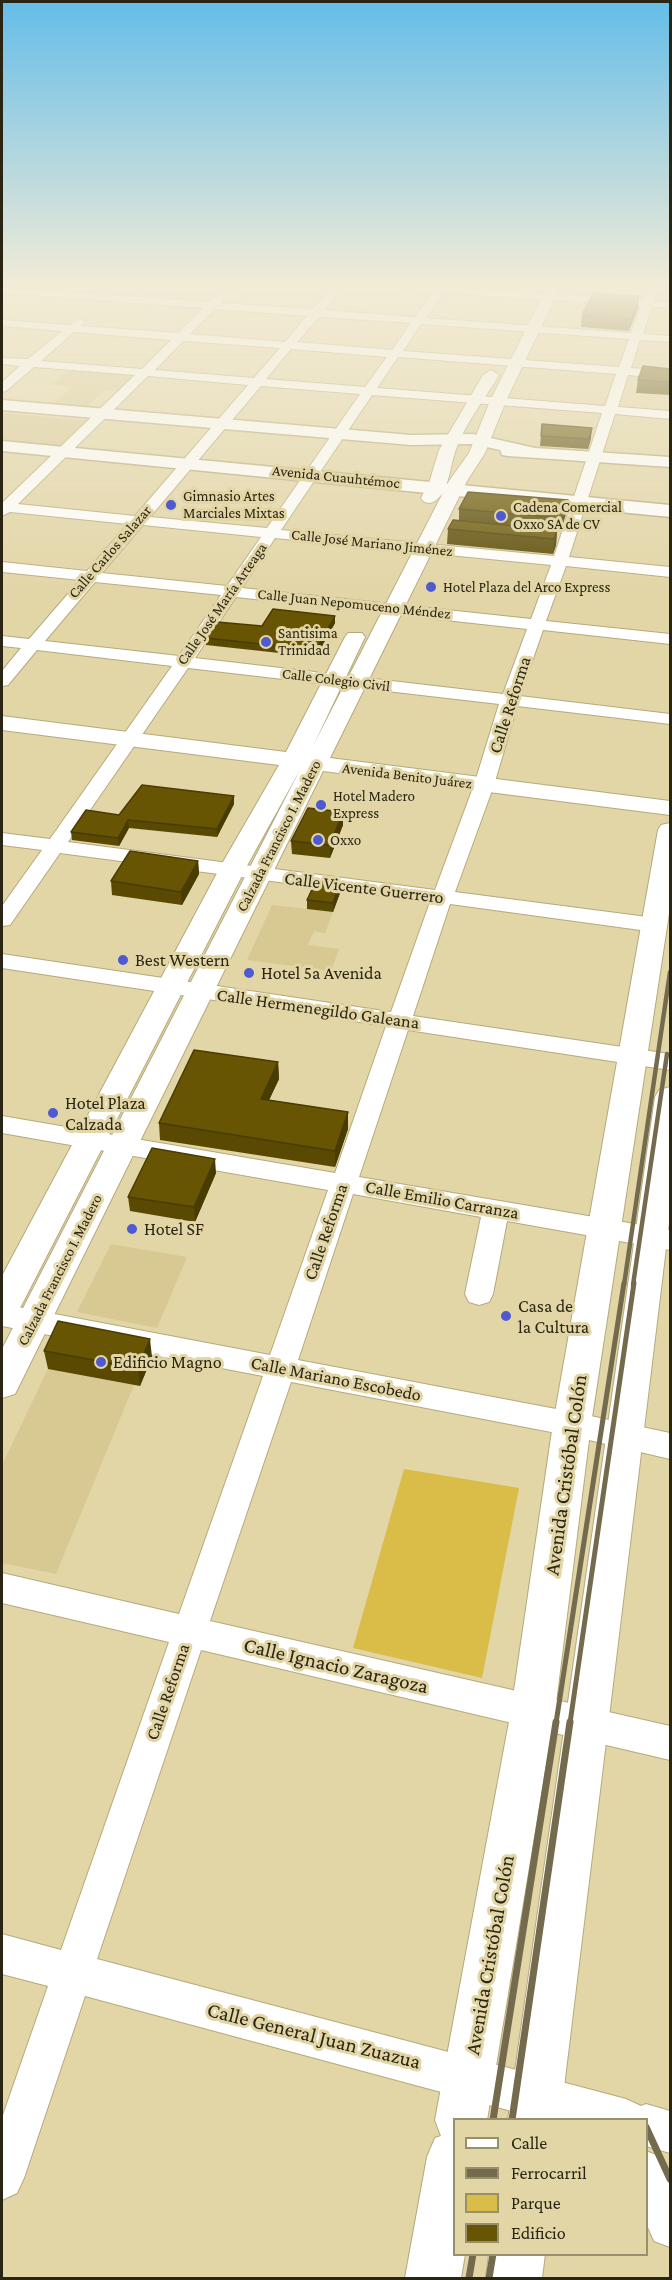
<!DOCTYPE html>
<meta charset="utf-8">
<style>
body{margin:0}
#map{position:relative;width:672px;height:2280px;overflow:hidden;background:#e2d5a6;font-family:"Crimson Pro",serif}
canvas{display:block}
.frame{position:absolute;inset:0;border:3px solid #2a2513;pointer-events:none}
.legend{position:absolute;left:453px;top:2118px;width:195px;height:138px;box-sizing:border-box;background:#e2d5a6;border:2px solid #988f6b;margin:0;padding:8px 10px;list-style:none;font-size:18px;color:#2a2513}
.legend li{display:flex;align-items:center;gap:12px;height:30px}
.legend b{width:30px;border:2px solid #988f6b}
</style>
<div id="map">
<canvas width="672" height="2280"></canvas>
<div class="frame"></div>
<ul class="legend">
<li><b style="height:8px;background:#fff"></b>Calle</li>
<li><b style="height:8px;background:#746b4e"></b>Ferrocarril</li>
<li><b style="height:16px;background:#dabc49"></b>Parque</li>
<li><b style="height:16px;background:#675504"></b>Edificio</li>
</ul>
</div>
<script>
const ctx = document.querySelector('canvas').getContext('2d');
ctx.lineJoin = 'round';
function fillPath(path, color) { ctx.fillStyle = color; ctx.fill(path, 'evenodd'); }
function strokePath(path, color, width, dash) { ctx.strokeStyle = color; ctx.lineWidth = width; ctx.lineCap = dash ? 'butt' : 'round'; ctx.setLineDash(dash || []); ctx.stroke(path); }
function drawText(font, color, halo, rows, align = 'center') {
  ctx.font = font + ' "Crimson Pro",serif'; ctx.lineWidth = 6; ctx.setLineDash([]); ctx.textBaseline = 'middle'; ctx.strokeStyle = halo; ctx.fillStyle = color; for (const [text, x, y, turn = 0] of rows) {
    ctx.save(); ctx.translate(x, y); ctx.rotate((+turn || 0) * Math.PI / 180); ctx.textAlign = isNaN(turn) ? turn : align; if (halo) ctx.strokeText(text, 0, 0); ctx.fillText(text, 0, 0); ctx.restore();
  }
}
const built = new Path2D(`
 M68,370L134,375L119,391L105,390L88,406L54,403L72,387L52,385Z
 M2,413L91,421L66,446L2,441Z
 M272,905L333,912L325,933L314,931L308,945L339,949L331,971L247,960Z
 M111,1244L187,1257L157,1328L77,1312Z
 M48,1369L134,1385L56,1574L2,1563V1465Z`);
const green = new Path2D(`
 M404,1469L519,1488L482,1678L353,1648Z`);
const minor = new Path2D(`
 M2,287L209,302L224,287H235L221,303L313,309L332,287H343L324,310L415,317L433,292L403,290L398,287H455L643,300L648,287H658L654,301L670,302V308L652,307L643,334L670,336V342L640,340L631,368L670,371V379L628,375L618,407L670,411V419L615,414L569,557L670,567V577L566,566L546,621L670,634V644L543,630L520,696L670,714V724L517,706L494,785L455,892L655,918L663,920L666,925L663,930L655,932L450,904L413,1016L670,1054V1070L408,1030L359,1177L670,1230V1250L507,1221L493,1294L489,1302L479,1305L469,1302L465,1294L481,1217L353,1194L298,1360L572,1412L670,1433V1459L572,1436L291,1382L210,1621L670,1726V1760L201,1650L97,1959L626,2099L641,2106L646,2104L670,2111V2153L646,2146V2120H545L85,1996L24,2178L17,2193L2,2200V2118L48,1986L2,1974V1934L61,1950L169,1642L2,1603V1573L179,1614L263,1376L2,1326V1304L270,1355L328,1190L2,1133V1116L335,1173L386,1026L2,968V954L391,1012L430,902L60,853L10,925L2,926V906L42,850L2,845V833L50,839L172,666L37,650L8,685L2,686V671L21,648L2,646V636L29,639L80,580L2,572V562L87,571L128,524L10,512L2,516V503L135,375L34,367L6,391L2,392V382L20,366L2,364V358L28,359L62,331L2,326V320L69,325L79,319L85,322L81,326L178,333L203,308L2,293ZM443,293L641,306L631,333L426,318ZM215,309L307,316L285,342L190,334ZM319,317L411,323L392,350L297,342ZM421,324L629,339L619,367L403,351ZM74,332L171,340L142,369L41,361ZM183,341L280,348L254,378L155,370ZM291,349L387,357L365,387L266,379ZM398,357L616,374L605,406L377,388ZM148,376L248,385L135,516L18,504ZM261,386L360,394L267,528L150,517ZM372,395L602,413L554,556L281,530ZM143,525L261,537L227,586L102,573ZM275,538L551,565L531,619L242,588ZM95,582L221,595L179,656L45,641ZM236,597L527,629L503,694L195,658ZM188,668L499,704L474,785L435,890L68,842Z
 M646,2151L661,2157L670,2176V2247L654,2241L646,2223Z`);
const major = new Path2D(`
 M547,287H560L506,401L485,453L467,481L330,758L670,801V815L323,771L20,1384L15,1394L2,1398V1349L301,768L249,862L20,1308L14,1317L2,1321V1276L223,862L279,765L2,730V716L286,752L345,637L348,633H362L365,637L313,746L449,481L469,453L490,401Z
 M491,370L499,375C485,399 464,425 455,452C450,467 448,499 430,503L424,502L421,498L430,480L439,450L483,375Z
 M670,823V907L591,1424L555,1711L487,2120H454V2254H465L461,2278H405L427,2157L435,2138L441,2136L435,2120L511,1711L553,1424L658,830L661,825Z
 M670,1087V1215L560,2120H508L655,1097L659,1090Z
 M489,2254H545L542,2278H486Z`);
const highway = new Path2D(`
 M2,400L411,435L473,434L535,448L670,457V467L508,456L502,455L500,450L473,444L411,445L2,410Z
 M2,441L670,505V517L2,451Z`);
const railFar2 = new Path2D(`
 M624,1285L670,972
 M633,1285L667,1054`);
const railFar1 = new Path2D(`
 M556,1723L624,1283
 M570,1723L634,1283`);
const rail = new Path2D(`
 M493,2120L556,1722
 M512,2120L570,1722
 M646,2127L670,2179
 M469,2278L473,2254
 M489,2278L493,2254`);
const wall = new Path2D(`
 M639,296L638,308L629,331L581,327L582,315Z
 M670,369V395L636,393L638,380Z
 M542,424L591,438L588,449L540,446Z
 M459,509L566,514L560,532L557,531L556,545L553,554L447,544L448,529L459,520Z
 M335,623L316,657L206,645V638L262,626Z
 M234,796V804L217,837L129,828L119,846L72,840L71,832L119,815Z
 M343,825L330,858L292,854L291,841Z
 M198,861L199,874L182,905L112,895L111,881Z
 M340,893L333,912L307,909V900Z
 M278,1062L279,1079L269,1100L348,1112V1129L335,1167L160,1140L159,1123Z
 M216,1173L195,1222L130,1211L128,1197Z
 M44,1351L152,1357L140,1386L48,1369Z`);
const shadedWall = new Path2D(`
 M639,296L638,308L629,331L631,319Z
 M592,428L591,438L588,449L589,439Z
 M568,500L566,514L560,532L562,518Z
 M557,530L556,545L553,554L554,539Z
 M335,616V623L316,657V650Z
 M234,796V804L217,837V829Z
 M343,812V825L330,858V845Z
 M128,820L129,828L119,846L118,838Z
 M198,861L199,874L182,905L181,892Z
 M340,884V893L333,912V903Z
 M278,1062L279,1079L262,1115L261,1099Z
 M348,1112V1129L335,1167V1151Z
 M215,1159L216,1173L195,1222L194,1207Z
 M150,1339L152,1357L140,1386L138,1368Z`);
const building = new Path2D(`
 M593,293L639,296L631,319L582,315Z
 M643,366L670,369V382L638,380Z
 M542,424L592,428L589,439L541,436Z
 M468,492L568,500L562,518L459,509Z
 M453,520L557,530L554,539L448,529Z
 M273,609L335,616L316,650L206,638L217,622L262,626Z
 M142,785L234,796L217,829L128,820L118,838L71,832L86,810L119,815Z
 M308,808L343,812L330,845L291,841Z
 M130,851L198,861L181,892L111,881Z
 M316,881L340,884L333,903L307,900Z
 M194,1050L278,1062L261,1099L348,1112L335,1151L159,1123Z
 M152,1148L215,1159L194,1207L128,1197Z
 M58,1321L150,1339L138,1368L44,1351Z`);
const markers = [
 [171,505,6,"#4f5ad0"],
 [501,516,6,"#4f5ad0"],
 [431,587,6,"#4f5ad0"],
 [266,642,6,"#4f5ad0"],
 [321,805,6,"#4f5ad0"],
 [318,840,6,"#4f5ad0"],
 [123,960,6,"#4f5ad0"],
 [249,973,6,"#4f5ad0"],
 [53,1113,6,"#4f5ad0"],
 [132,1229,6,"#4f5ad0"],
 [506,1316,6,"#4f5ad0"],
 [101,1362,6,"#4f5ad0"]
];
const farStreetnames = [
 ["Avenida Cuauhtémoc",336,477,6],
 ["Calle José Mariano Jiménez",372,543,6],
 ["Calle Carlos Salazar",110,552,-49],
 ["Calle José María Arteaga",222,604,-55],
 ["Calle Juan Nepomuceno Méndez",354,604,6],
 ["Calle Colegio Civil",336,680,7],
 ["Avenida Benito Juárez",407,776,7],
 ["Calzada Francisco I. Madero",279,836,-63],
 ["Calzada Francisco I. Madero",60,1270,-63]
];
const farPoinames = [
 ["Gimnasio Artes",183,496],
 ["Marciales Mixtas",183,513],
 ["Cadena Comercial",513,507],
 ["Oxxo SA de CV",513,524],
 ["Hotel Plaza del Arco Express",443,587],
 ["Santisima",278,633],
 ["Trinidad",278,650],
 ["Hotel Madero",333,796],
 ["Express",333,813],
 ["Oxxo",330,840]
];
const streetNames = [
 ["Calle Reforma",510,705,-72],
 ["Calle Vicente Guerrero",364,888,7],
 ["Calle Hermenegildo Galeana",318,1009,8],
 ["Calle Emilio Carranza",442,1200,10],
 ["Calle Reforma",326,1232,-71],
 ["Calle Mariano Escobedo",336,1379,11],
 ["Calle Reforma",168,1692,-71]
];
const poiNames = [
 ["Best Western",135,960],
 ["Hotel 5a Avenida",261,973],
 ["Hotel Plaza",65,1103],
 ["Calzada",65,1124],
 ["Hotel SF",144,1229],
 ["Casa de",518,1306],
 ["la Cultura",518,1327],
 ["Edificio Magno",113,1362]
];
const nearStreetnames = [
 ["Avenida Cristóbal Colón",566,1475,-82],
 ["Calle Ignacio Zaragoza",336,1666,13],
 ["Avenida Cristóbal Colón",490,1955,-80],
 ["Calle General Juan Zuazua",314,2036,14]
];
fillPath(built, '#d8c993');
fillPath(green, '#dabc49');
strokePath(minor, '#b6a97c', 2);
strokePath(major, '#b6a97c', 2);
strokePath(highway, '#b6a97c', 3);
fillPath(minor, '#fff');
fillPath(major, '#fff');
fillPath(highway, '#fff');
strokePath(railFar2, '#746b4e', 4.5);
strokePath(railFar1, '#746b4e', 5);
strokePath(rail, '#746b4e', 7);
fillPath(wall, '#594903');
fillPath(shadedWall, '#483c03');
fillPath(building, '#675504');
strokePath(building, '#483c03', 1.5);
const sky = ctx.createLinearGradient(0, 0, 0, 606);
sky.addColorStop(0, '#64bde8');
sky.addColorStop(0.47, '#f2ecd7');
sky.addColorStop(1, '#f2ecd700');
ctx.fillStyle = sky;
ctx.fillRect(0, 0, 672, 606);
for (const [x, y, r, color] of markers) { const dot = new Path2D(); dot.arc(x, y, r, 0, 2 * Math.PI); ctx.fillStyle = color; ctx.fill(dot); strokePath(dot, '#e2d5a6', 2); }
drawText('15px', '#2a2513', '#e2d5a6', farStreetnames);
drawText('15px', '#2a2513', '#e2d5a6', farPoinames, 'left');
drawText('18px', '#2a2513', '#e2d5a6', streetNames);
drawText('18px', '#2a2513', '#e2d5a6', poiNames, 'left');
drawText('21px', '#2a2513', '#e2d5a6', nearStreetnames);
</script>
